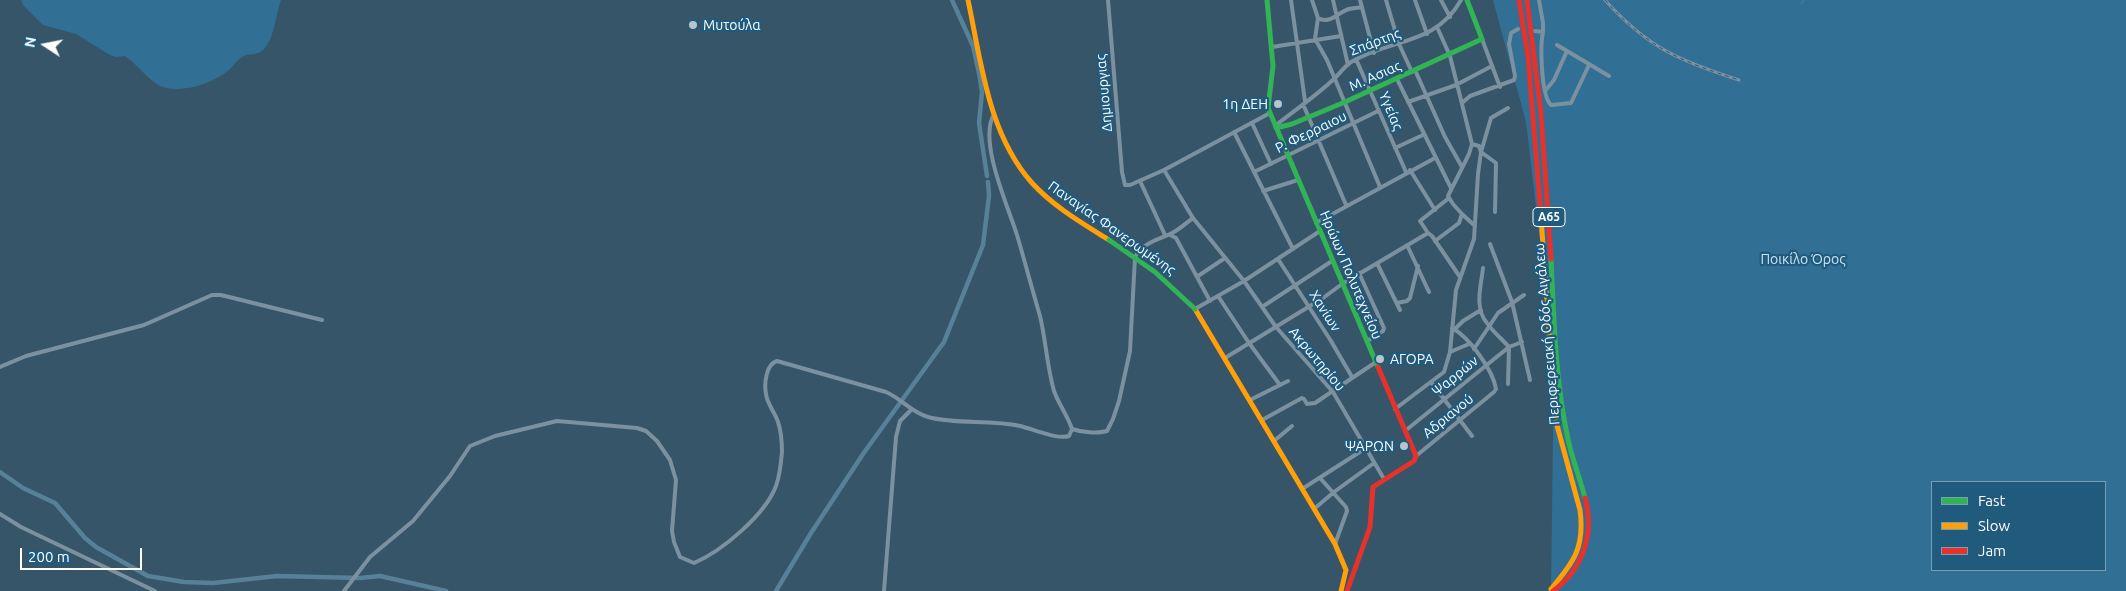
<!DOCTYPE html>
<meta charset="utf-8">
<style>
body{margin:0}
#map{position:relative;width:2126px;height:591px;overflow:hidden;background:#365568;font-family:Ubuntu,sans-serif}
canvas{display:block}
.legend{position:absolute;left:1931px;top:481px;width:175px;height:90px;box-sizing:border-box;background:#205b7e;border:1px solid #799db2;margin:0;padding:6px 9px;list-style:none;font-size:15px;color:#fff}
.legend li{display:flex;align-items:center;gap:10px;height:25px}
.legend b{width:25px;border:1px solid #799db2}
.north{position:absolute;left:20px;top:20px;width:50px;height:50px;-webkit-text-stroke:4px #205b7e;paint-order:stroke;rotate:281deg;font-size:14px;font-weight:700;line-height:20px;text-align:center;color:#fff}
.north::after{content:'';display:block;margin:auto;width:18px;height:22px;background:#fff;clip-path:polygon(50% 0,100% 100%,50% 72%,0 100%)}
.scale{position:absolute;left:20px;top:548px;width:122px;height:22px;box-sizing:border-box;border:2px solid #fff;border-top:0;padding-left:6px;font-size:15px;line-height:18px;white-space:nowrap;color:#fff;-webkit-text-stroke:4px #205b7e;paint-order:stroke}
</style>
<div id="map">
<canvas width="2126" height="591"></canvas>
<ul class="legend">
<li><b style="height:6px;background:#30b455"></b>Fast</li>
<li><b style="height:6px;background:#ff9f0a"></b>Slow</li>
<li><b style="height:6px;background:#e5322d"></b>Jam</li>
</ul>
<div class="north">N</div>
<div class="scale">200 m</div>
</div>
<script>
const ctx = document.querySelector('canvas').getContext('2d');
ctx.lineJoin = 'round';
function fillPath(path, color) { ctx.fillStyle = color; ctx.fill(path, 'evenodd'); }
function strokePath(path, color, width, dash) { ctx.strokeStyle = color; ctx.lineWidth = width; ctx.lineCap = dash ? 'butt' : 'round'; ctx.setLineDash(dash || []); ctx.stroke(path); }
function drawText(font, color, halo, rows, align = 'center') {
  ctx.font = font + ' Ubuntu,sans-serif'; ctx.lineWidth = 4.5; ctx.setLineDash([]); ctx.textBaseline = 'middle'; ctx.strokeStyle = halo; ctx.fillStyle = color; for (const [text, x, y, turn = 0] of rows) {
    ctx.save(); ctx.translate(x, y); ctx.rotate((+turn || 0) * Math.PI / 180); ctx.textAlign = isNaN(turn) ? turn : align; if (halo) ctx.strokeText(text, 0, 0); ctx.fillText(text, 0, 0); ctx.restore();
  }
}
const green = new Path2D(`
 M21,0H281C276,13 274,41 263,50C257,56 248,53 242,57C236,61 231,69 225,73C210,84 182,93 163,87C152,84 137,64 125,56L116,57L110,55L76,34L43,25L23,5Z
 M1493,0H2126V591H1551L1554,359L1526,122ZM1932,482H2105V570H1932Z`);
const stream = new Path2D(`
 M1801,4L1804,0`);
const canal = new Path2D(`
 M952,0L973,46L979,73L982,92L979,123L987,176
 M0,472L23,488L55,503L85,538L96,547L148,576L184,582L213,583L277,576L360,578L380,576L446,591
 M776,591L811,533L863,454L944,342L983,245L989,196L988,182`);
const street = new Path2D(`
 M1108,0L1122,172L1125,185H1130L1164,170L1270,113
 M1291,0L1305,101
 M1312,0L1318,18C1330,25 1338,12 1349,9C1353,8 1357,8 1362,7
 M1333,0L1348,65
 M1360,0L1374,53
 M1386,0L1399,44L1412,72
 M1415,0L1427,34
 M1441,0L1450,17
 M1318,18L1315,39L1327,60L1380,187
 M1535,31L1543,32V23L1539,0
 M1543,32C1540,46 1541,96 1551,105L1571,103L1589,65
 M1482,39L1500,87
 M1557,45L1609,76
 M1272,47L1341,36
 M1356,59L1406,172
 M1415,70L1445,137L1462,167
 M1397,79L1451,188
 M1545,91L1554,80L1567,51
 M1408,102L1456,85L1492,66
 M1462,103L1470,96L1514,80L1515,76L1509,44L1511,33L1518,29
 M1303,104L1346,205
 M1252,123L1271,164
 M1275,126C1295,110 1316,96 1335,78C1340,73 1344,67 1351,62C1391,38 1435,46 1461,0
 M1234,132L1293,249
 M1472,144L1479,146L1481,152L1496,163L1495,212
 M1395,148L1423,135
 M1164,170L1193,218L1244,281L1276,327L1333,392L1384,479
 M1410,170L1435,210
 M1254,172L1378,111
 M1140,181L1165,235
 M1263,191L1298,180
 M1462,214L1475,226
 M1316,223L1435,158
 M1428,233L1420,221L1449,198
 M1170,235L1176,238L1210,301
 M1435,241L1459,223L1462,214L1453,204L1448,196L1469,154L1472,144L1450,56L1437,27
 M1490,244L1512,302L1530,380
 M1407,245L1429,292
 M1278,259L1331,341L1352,377
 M1377,263L1400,310
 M1483,268C1481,286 1474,308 1487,323C1493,332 1502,339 1509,347L1508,384
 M1359,273L1384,328L1383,331L1367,341
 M1198,276L1225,258
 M1218,296L1249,343L1280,385
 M1397,303L1407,301L1410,298L1418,266
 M1262,307L1332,261
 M1195,309L1244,281L1320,231
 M1455,329L1463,321L1481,310
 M1474,349L1498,313L1524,295
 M1450,352L1469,344
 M1225,358L1323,298L1342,284L1428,233L1432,236L1460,277
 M0,367L26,356L144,325L212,295H221L322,320
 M1431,382L1472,436
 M1250,400L1288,381
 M1395,409L1444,372L1450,352L1456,290L1474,239L1478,174L1481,152L1491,118L1508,108
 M1262,420L1302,398L1304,399L1307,404L1315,403L1376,362
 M1072,429C1081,432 1097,434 1107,431L1113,419L1119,401L1130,351L1135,257C1143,243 1157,240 1170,234C1178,231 1186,223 1193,218
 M1405,431L1509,347L1522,342
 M1274,441L1292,426
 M1416,456L1494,392L1496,389C1493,370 1469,337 1452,328
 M1320,478L1346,507L1347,511L1335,544
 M1302,489L1366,448
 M1314,509L1334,492L1374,463
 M0,514L21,527L155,591
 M344,591L370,557L413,521L450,476L470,446L495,436L557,421L637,428L646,431L657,441L670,460L676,480L672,531L674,542L680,557L694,563C722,551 765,515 776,486C780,475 781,463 782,452C782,442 781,431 778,422C775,412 767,404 766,394C764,384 766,364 777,361L886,392C902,399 912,413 928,417C958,425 990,419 1020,426C1033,429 1057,440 1069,436L1072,429C1068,416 1059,405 1054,391C1047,367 1046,341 1040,316C1032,289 1025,262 1017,235C1008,206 978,141 994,114
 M884,591L896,437L900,421L911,410`);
const fast = new Path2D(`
 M1267,0L1273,66L1268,108L1378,367
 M1276,128L1292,124L1345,102L1482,39L1467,0
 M1551,259C1554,318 1555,380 1568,439C1572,459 1580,478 1585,498`);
const slow = new Path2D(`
 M968,0C981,61 988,134 1032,183C1054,207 1082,223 1109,240
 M1541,217L1555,418L1580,510C1585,547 1574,562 1551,589
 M1195,309L1335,544L1346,570L1341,591`);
const jam = new Path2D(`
 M1519,0L1528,56L1541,217
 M1527,0L1541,113L1551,259
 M1347,591L1370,527L1373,487L1414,461L1416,456L1378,367
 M1553,591C1583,569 1595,534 1585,498`);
const rail = new Path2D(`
 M1605,0C1648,48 1680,61 1739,80`);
const fastBridge = new Path2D(`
 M1109,240L1155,272L1195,309`);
const markers = [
 [693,25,5,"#b9c4ca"],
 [1278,104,5,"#b9c4ca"],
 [1380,359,5,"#b9c4ca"],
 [1404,446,5,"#b9c4ca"]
];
const shields = [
 [1549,217,32]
];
const shieldNames = [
 ["Α65",1549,217]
];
const poiNames = [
 ["Μυτούλα",703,25],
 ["1η ΔΕΗ",1268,104,"right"],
 ["ΑΓΟΡΑ",1390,359],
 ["ΨΑΡΩΝ",1394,446,"right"]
];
const streetNames = [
 ["Σπάρτης",1375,42,-21],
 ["Μ. Ασιας",1375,76,-24],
 ["Δημιουργιας",1104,93,-95],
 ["Υγείας",1391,111,67],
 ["Ρ. Φερραιου",1311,132,-26],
 ["Παναγίας Φανερωμένης",1112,228,35],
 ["Ηρώων Πολυτεχνείου",1351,275,67],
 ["Χανίων",1325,311,57],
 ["Περιφερειακή Οδός Αιγάλεω",1547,334,-95],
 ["Ακρωτηρίου",1317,359,50],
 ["Ψαρρών",1455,376,-39],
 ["Αδριανού",1448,416,-39]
];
const parkNames = [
 ["Ποικίλο Όρος",1803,259]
];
fillPath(green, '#317094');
strokePath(stream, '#578099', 1);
strokePath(canal, '#578099', 4.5);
strokePath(street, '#7b919f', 4);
strokePath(fast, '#30b455', 5);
strokePath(slow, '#ff9f0a', 5);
strokePath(jam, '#e5322d', 5);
strokePath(rail, '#7d919f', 3);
strokePath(rail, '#205b7e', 1, [4]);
strokePath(fastBridge, '#30b455', 5);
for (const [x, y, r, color] of markers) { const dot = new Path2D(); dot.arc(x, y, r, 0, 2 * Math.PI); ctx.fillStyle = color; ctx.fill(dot); strokePath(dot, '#205b7e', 2); }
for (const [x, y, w] of shields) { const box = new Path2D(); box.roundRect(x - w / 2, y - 9.5, w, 19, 4); ctx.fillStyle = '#205b7e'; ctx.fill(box); strokePath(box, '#fff', 1); }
drawText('bold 12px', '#fff', null, shieldNames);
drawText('14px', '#fff', '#205b7e', poiNames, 'left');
drawText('14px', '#fff', '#205b7e', streetNames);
drawText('14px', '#c8e5f6', '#205b7e', parkNames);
</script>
